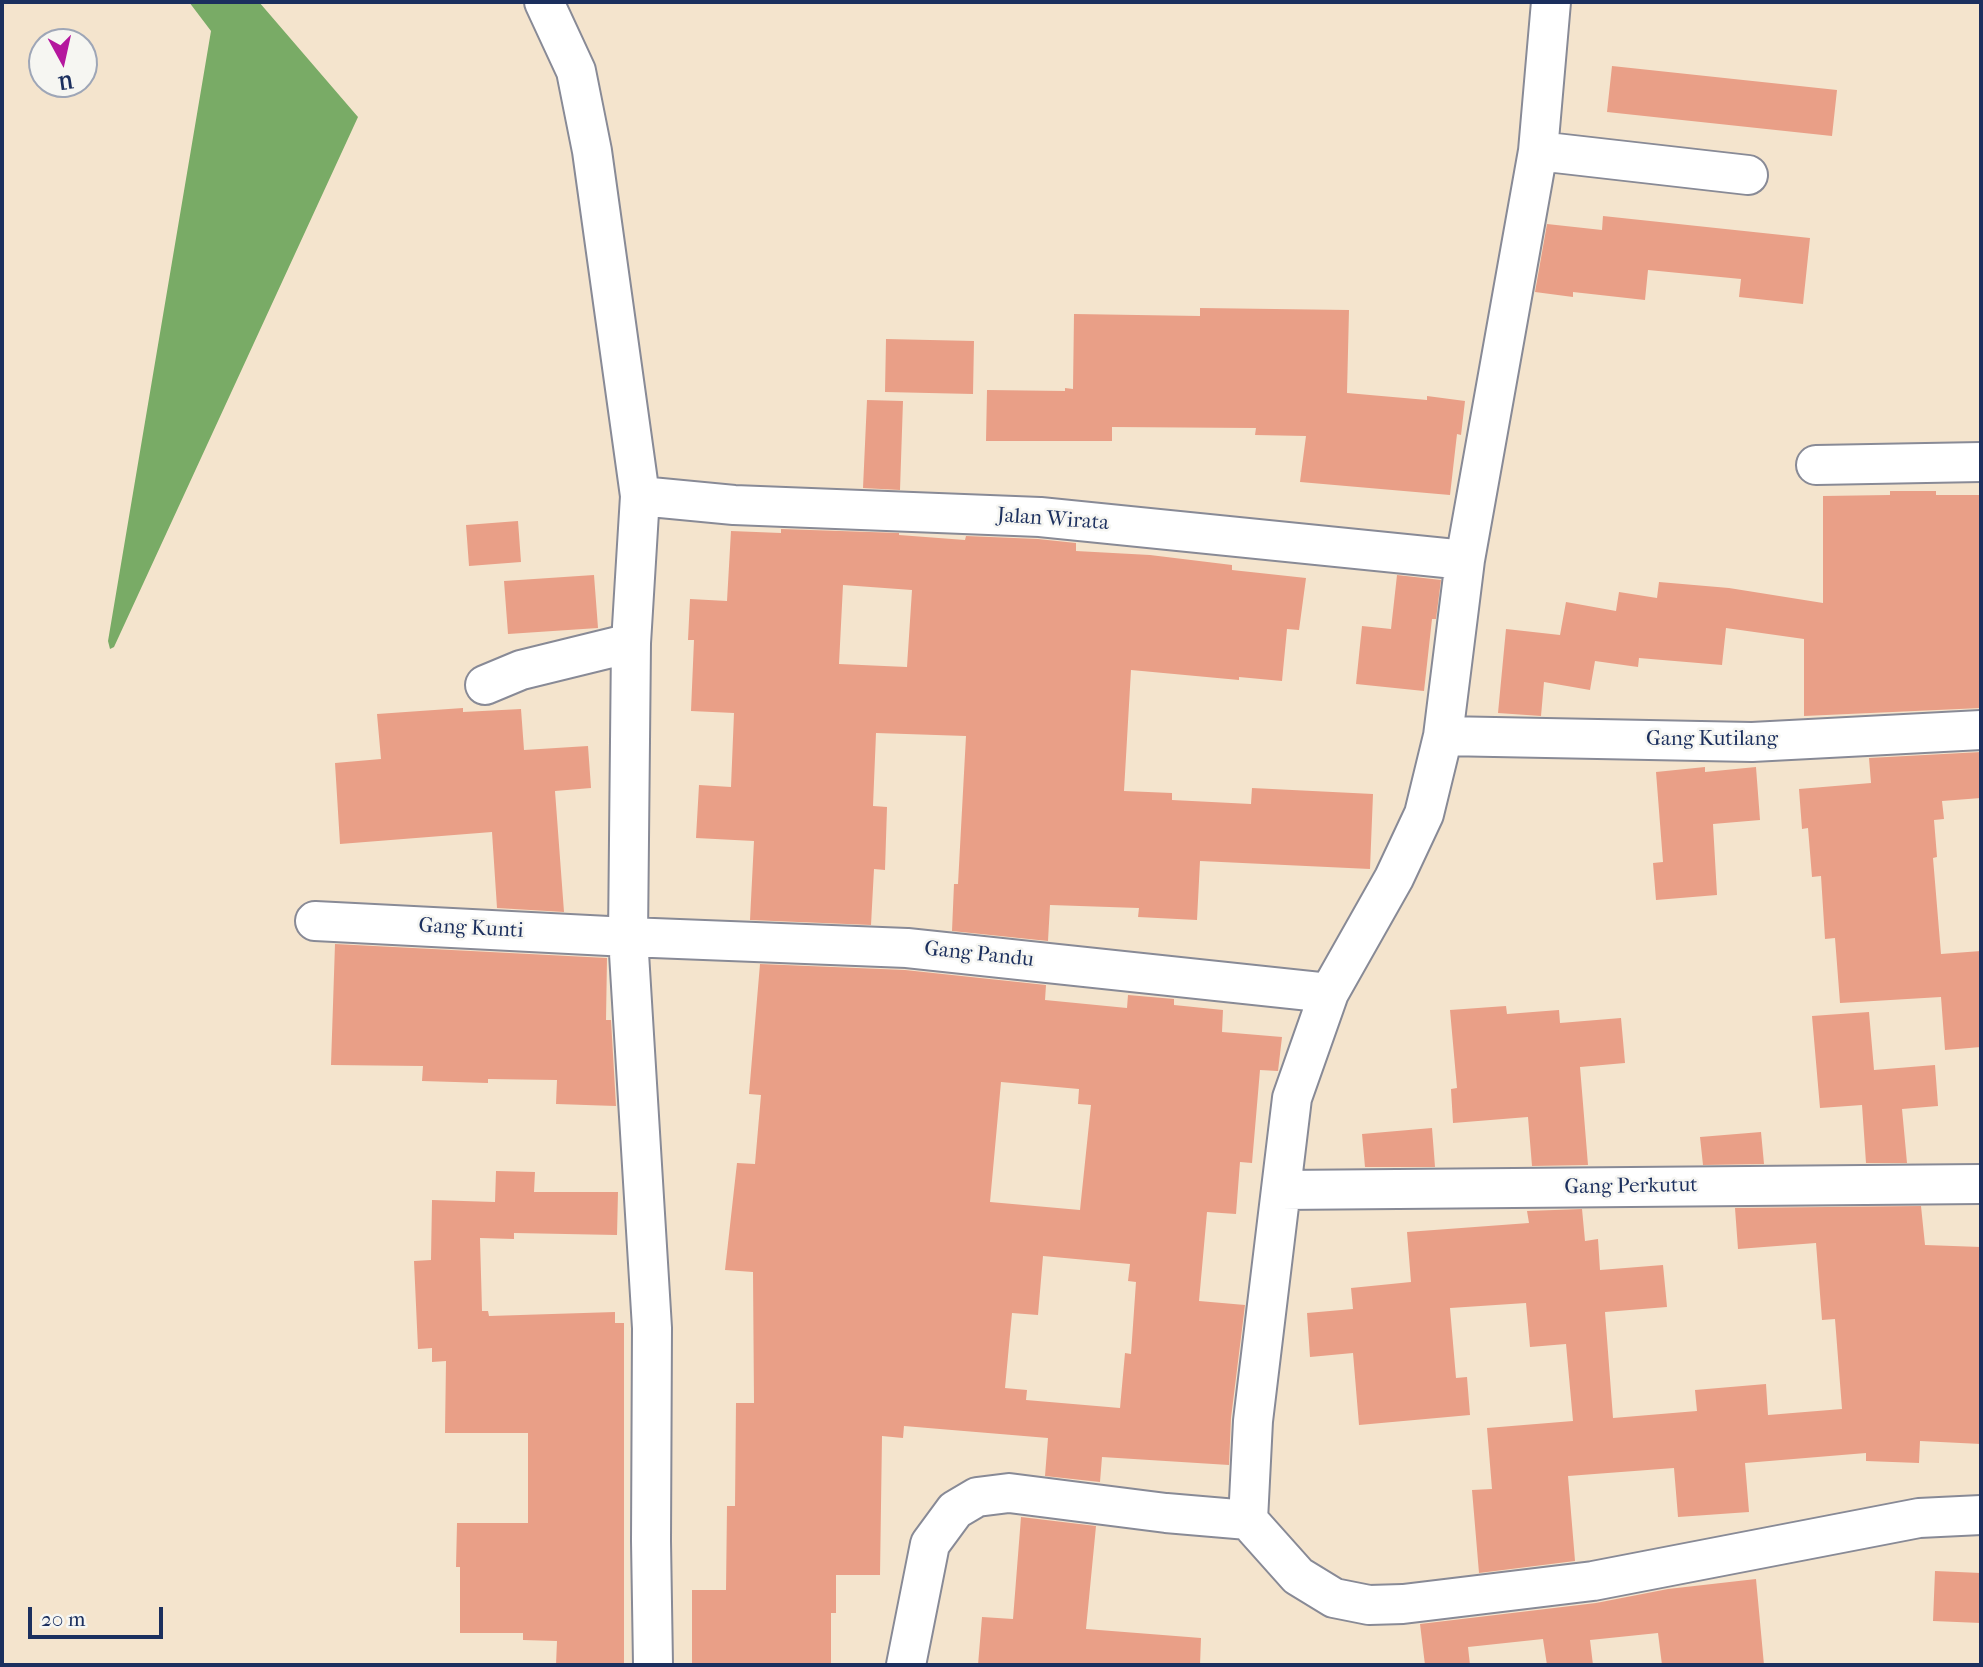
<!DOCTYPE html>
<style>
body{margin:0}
#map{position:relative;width:1983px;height:1667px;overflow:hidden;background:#f4e4cd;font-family:"IM FELL French Canon",serif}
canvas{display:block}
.frame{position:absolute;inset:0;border:4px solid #1b2f5e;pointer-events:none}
.north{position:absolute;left:28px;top:28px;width:70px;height:70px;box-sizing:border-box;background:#f6f6f2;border:2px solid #9ea6b7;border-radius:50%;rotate:172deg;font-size:19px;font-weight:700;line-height:28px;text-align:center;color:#1b2f5e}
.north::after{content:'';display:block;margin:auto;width:24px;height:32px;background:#b5179e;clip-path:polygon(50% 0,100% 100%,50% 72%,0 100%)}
.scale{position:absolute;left:28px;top:1607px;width:135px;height:32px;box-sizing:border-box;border:4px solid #1b2f5e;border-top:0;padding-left:9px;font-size:21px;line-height:24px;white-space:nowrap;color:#1b2f5e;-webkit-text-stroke:5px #f6f6f2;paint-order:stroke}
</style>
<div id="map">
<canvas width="1983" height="1667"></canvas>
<div class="frame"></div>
<div class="north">U</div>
<div class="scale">20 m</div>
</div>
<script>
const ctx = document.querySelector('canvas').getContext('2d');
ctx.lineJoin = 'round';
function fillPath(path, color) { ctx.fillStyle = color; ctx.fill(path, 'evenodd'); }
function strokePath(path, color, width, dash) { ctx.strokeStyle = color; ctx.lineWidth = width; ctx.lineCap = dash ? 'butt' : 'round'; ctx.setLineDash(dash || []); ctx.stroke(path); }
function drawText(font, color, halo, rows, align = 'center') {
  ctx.font = font + ' "IM FELL French Canon",serif'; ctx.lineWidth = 5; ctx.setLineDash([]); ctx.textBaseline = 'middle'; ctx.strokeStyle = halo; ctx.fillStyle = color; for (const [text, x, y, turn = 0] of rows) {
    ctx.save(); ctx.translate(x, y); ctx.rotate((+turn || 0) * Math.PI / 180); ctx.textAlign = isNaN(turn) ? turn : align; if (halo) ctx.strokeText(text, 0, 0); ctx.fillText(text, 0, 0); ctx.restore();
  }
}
const forest = new Path2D(`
 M189,2H259L358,117L114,647L110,649L108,641L211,31Z`);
const building = new Path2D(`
 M1612,66L1837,90L1832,136L1607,112Z
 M1603,216L1810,238L1803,304L1739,297L1741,279L1648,270L1645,300L1573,292V297L1535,292L1547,224L1602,230Z
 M1200,308L1349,310L1347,393L1427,400V396L1465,401L1461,435L1457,434L1450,495L1300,482L1306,436L1255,435L1256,428L1112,427V441H986L987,390L1065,391V388L1073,389L1074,314L1200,316Z
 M886,339L974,341L973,394L885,392Z
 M867,400L903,401L900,490L863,488Z
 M1890,491H1936V495H1981V708L1804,716V639L1726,628L1722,665L1639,658L1638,667L1595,661L1590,690L1544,682L1541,716L1498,713L1506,629L1560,635L1566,602L1616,611L1619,592L1657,598L1659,582L1729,588L1823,603V496L1890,495Z
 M518,521L521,562L469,566L466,525Z
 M781,529L899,533V535L965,540L966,536L1038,539L1076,543V551L1150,555L1232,565V570L1306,578L1299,630L1287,629L1282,681L1239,677V680L1131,670L1124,791L1172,793V800L1251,804L1252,788L1373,794L1370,869L1200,861L1197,920L1138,917L1139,908L1050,905L1048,941L952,931L954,884H958L966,736L876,733L873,806L887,807L885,870L874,869L871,925L750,920L754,841L696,838L699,785L731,787L734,713L691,711L694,640H688L690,599L727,601L731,531L781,533ZM843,585L912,590L907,667L839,664Z
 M594,575L598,628L508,634L504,581Z
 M1397,575L1441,580L1436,619H1432L1424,691L1356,684L1362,626L1391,629Z
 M463,708V712L521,709L524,750L588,746L591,788L555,791L564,912L497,908L492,832L340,844L335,763L381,759L377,714Z
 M1981,752V798L1942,801L1944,819L1934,820L1937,857L1933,858L1941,954L1981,951V1047L1945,1050L1941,997L1840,1003L1835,938L1825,939L1821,876L1812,877L1808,828L1802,829L1799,789L1871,783L1869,758Z
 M1705,767V772L1756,767L1760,820L1713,824L1717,895L1656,900L1653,863L1663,862L1656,772Z
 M335,944L607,958L606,1020H611L616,1106L556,1104L557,1080L488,1079V1083L422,1081L423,1066L331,1065Z
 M760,964L905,970L1046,985L1045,1000L1127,1008L1128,995L1174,999V1005L1223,1010L1222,1032L1282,1037L1278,1071L1260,1070L1252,1163L1240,1162L1236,1214L1207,1212L1199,1301L1245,1305L1231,1418L1229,1465L1102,1457L1100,1482L1045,1476L1048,1438L904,1426L903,1438L882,1436L880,1575H836V1613H831V1665H692V1590H726L727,1506H735L736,1403H754L753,1272L725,1270L737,1163L755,1164L761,1095L749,1094ZM1001,1082L1079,1089L1078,1104L1091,1105L1080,1210L990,1202ZM1043,1256L1130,1264L1128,1281L1136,1282L1131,1354L1125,1353L1120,1408L1026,1400L1027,1390L1005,1388L1012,1313L1038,1315Z
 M1506,1006L1507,1014L1559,1010L1560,1023L1621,1018L1625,1063L1580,1067L1588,1165L1532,1166L1528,1117L1453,1123L1451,1089L1457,1088L1450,1010Z
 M1869,1012L1874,1070L1935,1065L1938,1106L1902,1109L1907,1163H1866L1862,1105L1820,1108L1812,1016Z
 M1432,1128L1435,1167H1365L1362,1134Z
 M1761,1132L1764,1164L1703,1165L1700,1137Z
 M496,1171L535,1172L534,1192H618L617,1235L514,1233V1239L480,1238L482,1311H488L489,1316L615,1312V1323H624V1665H556L557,1641L523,1640V1633H460V1567H456L457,1523H528V1433H445L446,1361L432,1362V1348L418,1349L414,1261L431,1260L432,1200L495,1202Z
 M1921,1206L1925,1245L1981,1247V1444L1920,1441L1919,1463L1866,1461V1453L1745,1463L1749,1512L1678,1517L1674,1468L1568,1476L1575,1561L1479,1573L1472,1490L1492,1489L1487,1428L1573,1421L1566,1344L1530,1347L1526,1303L1450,1308L1456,1378L1467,1377L1470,1415L1359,1425L1353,1353L1310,1357L1307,1313L1353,1309L1351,1288L1411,1282L1407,1232L1529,1223L1527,1211L1582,1209L1585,1241L1598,1239L1600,1270L1663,1265L1667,1307L1605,1312L1613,1418L1697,1411L1695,1390L1766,1384L1768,1415L1842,1409L1835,1319L1822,1320L1816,1243L1738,1249L1735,1208Z
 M1021,1517L1096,1526L1086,1629L1201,1638L1200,1665H978L982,1617L1013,1619Z
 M1935,1571L1981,1573V1623L1933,1621Z
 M1756,1579L1764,1665H1662L1658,1633L1590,1640L1593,1665H1547L1543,1639L1468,1647L1470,1665H1425L1420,1624L1596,1603L1668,1589Z`);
const minor = new Path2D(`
 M544,2L576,71L592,151L640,496L631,643L628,937L652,1328L651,1541L653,1665
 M1551,2L1538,151L1465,560L1443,736L1424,814L1394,878L1329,993L1292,1098L1253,1421L1248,1520L1298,1576L1334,1598L1369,1605L1403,1604L1593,1581L1919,1518L1981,1515
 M1538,151L1748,175
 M1816,465L1981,462
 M640,496L734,505L1040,517L1465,560
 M485,685L521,670L631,643
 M1443,736L1752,742L1981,730
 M315,921L628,937L907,948L1329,993
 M1281,1190L1981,1184
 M906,1665L930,1544L955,1510L977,1497L1009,1493L1166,1513L1248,1520`);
const streetNames = [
 ["Jalan Wirata",1053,520,4],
 ["Gang Kutilang",1712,740],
 ["Gang Kunti",471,929,3],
 ["Gang Pandu",979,955,6],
 ["Gang Perkutut",1631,1187,-1]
];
fillPath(forest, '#79ab66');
fillPath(building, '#e99f87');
strokePath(minor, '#888a96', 42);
strokePath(minor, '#fff', 38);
drawText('21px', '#1b2f5e', '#f6f6f2', streetNames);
</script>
